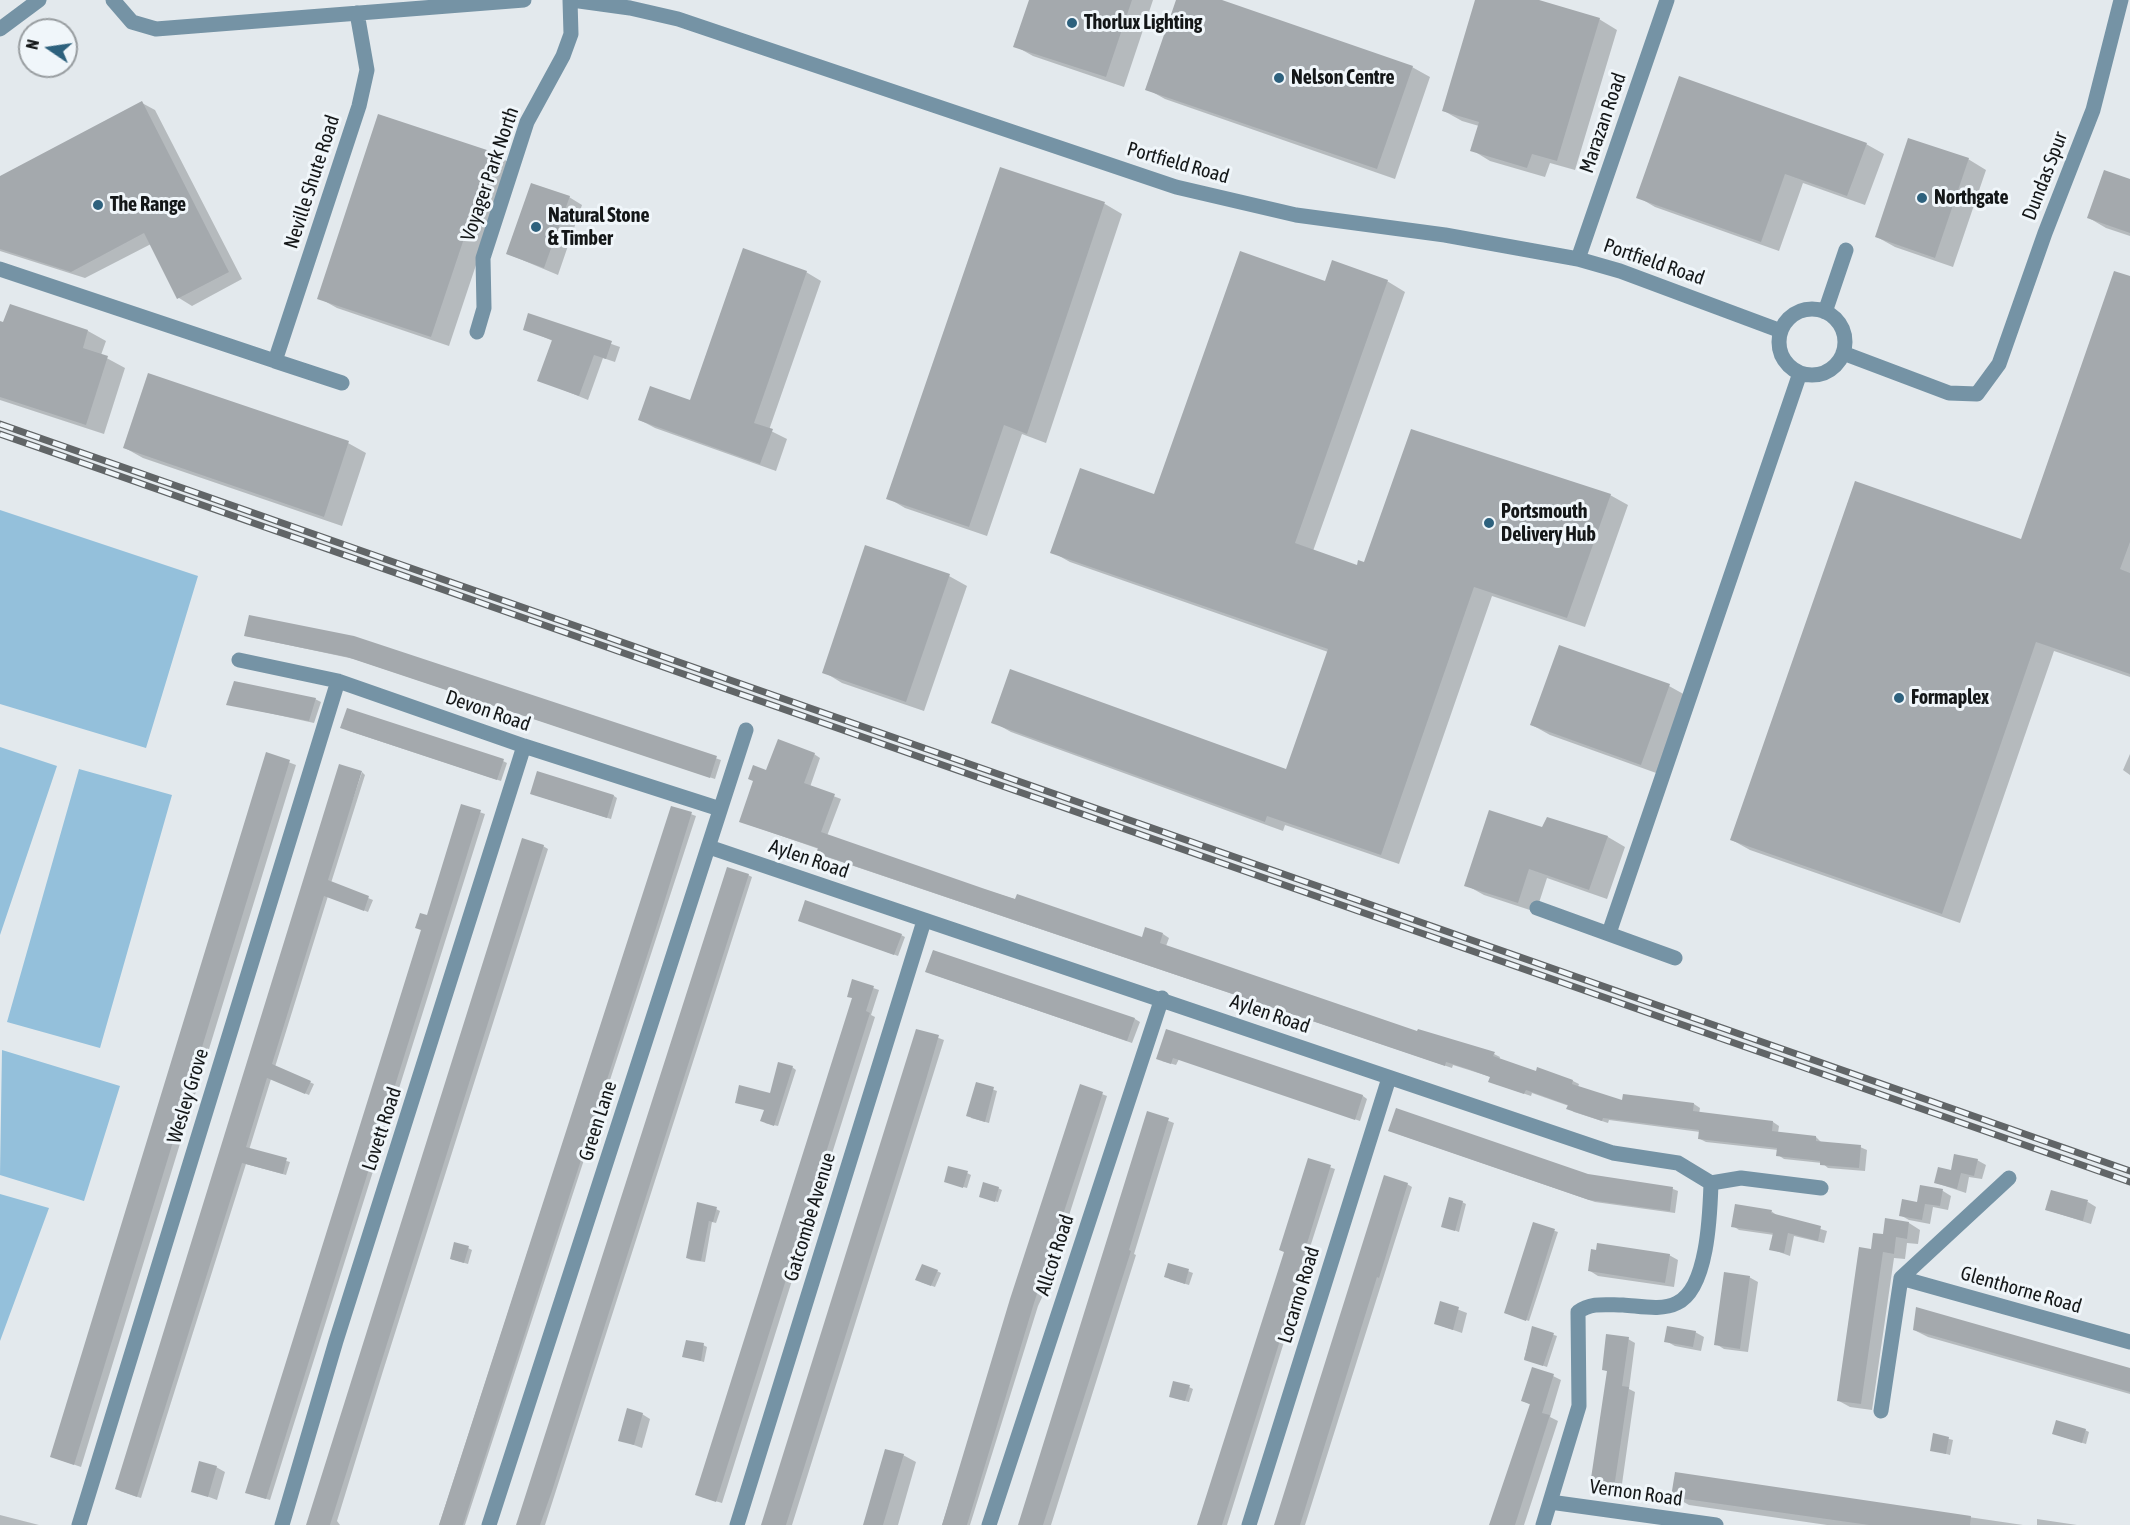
<!DOCTYPE html>
<html>
<head>
<meta charset="utf-8">
<style>
  body { margin:0 }
  #map { position:relative; width:2130px; height:1525px; overflow:hidden; background:#e3e9ed; font-family:"Asap Condensed",sans-serif }
  canvas { display:block }
  .north { position:absolute; left:18px; top:18px; width:60px; height:60px; box-sizing:border-box; background:#f0f6fa; border:2px solid #989da0; border-radius:50%; rotate:283deg; font-size:16px; font-weight:700; line-height:24px; text-align:center; color:#141718 }
  .north::after { content:''; display:block; margin:auto; width:21px; height:27px; background:#2d617d; clip-path:polygon(50% 0,100% 100%,50% 72%,0 100%) }
</style>
</head>
<body>
<div id="map">
<canvas width="2130" height="1525"></canvas>
<div class="north">N</div>
</div>
<script>
const ctx = document.querySelector('canvas').getContext('2d');
ctx.lineJoin = 'round';
function fill(path, color) {
  ctx.fillStyle = color;
  ctx.fill(path, 'evenodd');
}
function stroke(path, color, width, dash) {
  ctx.strokeStyle = color;
  ctx.lineWidth = width;
  ctx.lineCap = dash ? 'butt' : 'round';
  ctx.setLineDash(dash || []);
  ctx.stroke(path);
}
function label(font, color, halo, rows, align = 'center') {
  ctx.font = font + ' "Asap Condensed",sans-serif';
  ctx.lineWidth = 6;
  ctx.setLineDash([]);
  ctx.textBaseline = 'middle';
  ctx.strokeStyle = halo;
  ctx.fillStyle = color;
  for (const [text, x, y, turn = 0] of rows) {
    ctx.save();
    ctx.translate(x, y);
    ctx.rotate((+turn || 0) * Math.PI / 180);
    ctx.textAlign = isNaN(turn) ? turn : align;
    if (halo) ctx.strokeText(text, 0, 0);
    ctx.fillText(text, 0, 0);
    ctx.restore();
  }
}
fill(new Path2D(`
  M0,510l198,66 -52,172 -146,-44z
  M0,747l57,19 -57,169z
  M79,769l93,26 -72,253 -93,-26z
  M2,1050l118,36 -36,115 -84,-26z
  M0,1194l49,14 -49,133z`), '#94c0db');
fill(new Path2D(`
  M1030,0h123l-29,87 -91,-31 -18,-10z
  M1178,0h39l195,67 18,10 -35,102 -230,-80 -18,-10z
  M1477,0h57l65,19 18,11 -42,140 -25,-7 -5,14 -55,-16 -18,-11 7,-24 -17,-5 -18,-10z
  M142,103l13,7 87,169 -50,27 -13,-8 -28,-54 -66,34 -85,-27v-73z
  M379,115l114,38 17,10 -61,183 -112,-38 -18,-10z
  M1866,144l18,10 -19,51 -62,-22 -24,68 -124,-44 -17,-10z
  M1968,159l18,11 -33,97 -58,-20 -18,-10z
  M1001,169l104,35 17,10 -76,229 -24,-9 -35,102 -82,-28 -17,-10z
  M2130,181v55l-24,-8 -17,-10z
  M569,197l13,8 -24,70 -50,-21z
  M806,272l15,9 -52,149 18,9 -11,32 -121,-43 -15,-8 51,-18z
  M2130,278v399l-76,-26 -94,272 -210,-73 -18,-10 290,-299z
  M1387,281l18,11 -92,259 45,16 252,-72 18,10 -43,122 -93,-31 -93,268 -114,-39 -2,6 -272,-99 -18,-10 294,49 41,-119 -258,-90 -18,-10 103,-56 171,-214z
  M11,306l77,25 18,10 -5,14 24,13 -21,66 -104,-34v-78l4,2z
  M529,315l91,32 -5,15 -12,-4 -15,42 -49,-20 14,-39 -28,-12z
  M149,375l199,68 18,10 -24,73 -199,-68 -18,-10z
  M949,576l18,10 -43,125 -82,-28 -18,-11z
  M246,636l107,1 368,123 -6,19 -361,-120z
  M1669,686l18,10 -28,78 -109,-39 -18,-10z
  M315,699l6,3 -7,21 -86,-19z
  M346,730l157,31 4,2 -6,18z
  M267,754l29,11 -215,702 -29,-10z
  M814,754l6,4 -10,29 31,12 -14,37 155,53 161,50 20,-5 6,4 -3,8 252,87 1,-2 75,23 6,3 -1,3 38,13 36,8 6,3 -1,3 46,15 70,2 6,4 -1,6 74,8 6,4 -1,7 38,4 6,6 38,4 7,3 -2,21 -37,-3 -6,-5 -38,-4 -6,-4v-5l-72,-8 -6,-3v-7l-91,-12 -1,3 -34,-11 -6,-4 1,-2 -37,-13 -1,3 -35,-12 -5,-7 -38,-12 -1,3 -628,-212 -6,-4 1,-3 -72,-25 20,-53z
  M2130,754v21l-7,-5z
  M362,772l3,3 -34,108 42,17 -5,12 -40,-16 -53,171 39,17 -5,11 -38,-16 -22,71 41,12 -4,13 -40,-11 -105,334 -21,-7z
  M535,795l79,1 3,2 -6,21z
  M462,806l23,8 -215,686 -20,-6z
  M672,807l24,9 -231,709h-26z
  M1543,829l65,8 17,10 -18,52 -60,-21 -11,34 -52,-17 -18,-10z
  M543,846l5,3 -165,522 -46,150 3,4h-33z
  M748,875l4,2 -207,648h-27z
  M804,922l97,13 4,2 -7,19z
  M934,952l201,67 5,3 -8,21 -200,-69z
  M853,981l26,9 -8,25 4,2 -153,486 -20,-6 152,-498z
  M917,1030l27,10 -152,485h-29z
  M1167,1031l196,65 4,3 -7,22 -181,-62 -3,6 -14,-4z
  M792,1067l4,3 -18,56 -13,-3v-13l6,-15z
  M977,1084l20,7 -8,32 -18,-5z
  M1081,1086l26,10 -62,195 -7,15 -68,219h-28z
  M1148,1113l26,10 -40,131 2,1 -85,270h-32z
  M1395,1133l193,43 85,13 5,2 -3,22 -80,-11z
  M1309,1160l26,9 -30,94 3,2 -81,260h-28l86,-273z
  M1977,1160l9,5 -4,14 -13,-2 -3,16 -30,-10z
  M967,1173l4,2 -4,13 -18,-5z
  M1407,1184l5,3 -107,338h-30z
  M1921,1187l22,4 8,5 -3,14 -15,-3 -3,17 -21,-4 -9,-5 18,-11z
  M998,1188l4,2 -4,12 -14,-4z
  M1462,1202l4,2 -7,28 -17,-6z
  M2088,1202l8,5 -5,17 -44,-14z
  M716,1209l4,2 -4,12 -4,-1 -7,40 -14,-2 -4,-2z
  M1771,1211l7,5 49,15 -3,12 -30,-7 -4,20 -19,-7 3,-14 -35,-5 -6,-4z
  M1909,1223l11,7 -2,14 -11,-1 -2,16 -11,-1 -22,152 -22,-3 -11,-6 33,-150 12,-15z
  M1534,1224l24,8 -29,89 -24,-8z
  M468,1248l4,2 -4,14 -17,-5z
  M1669,1255l9,5 -4,27 -76,-11 -8,-5z
  M1169,1264l24,9 -4,12 -20,-6z
  M937,1271l4,2 -6,14 -14,-5z
  M1749,1277l9,5 -10,70 -24,-3 -8,-5z
  M1441,1303l26,10 -5,20 -26,-9z
  M1533,1328l24,8 -10,31 -23,-8z
  M1914,1330l216,39v25l-202,-57z
  M1695,1332l9,5 -3,14 -26,-5 -9,-5z
  M1628,1339l7,4 -6,46 6,3 -14,99 -22,-3 -7,-4 17,-112 -6,-3z
  M703,1345l4,2 -3,15 -20,-6z
  M1553,1376l8,4 -11,37 8,4 -34,104h-33l40,-120 -8,-4z
  M1189,1387l4,2 -4,13 -15,-4z
  M642,1414l8,5 -8,29 -22,-8z
  M2085,1430l4,2 -3,12 -32,-10z
  M1934,1435l19,5 -3,15 -18,-5z
  M903,1455l13,7 -18,63h-33z
  M216,1467l9,5 -8,28 -24,-9z
  M1676,1474l347,51h-196l-138,-20 -16,-9z
  M0,1515l39,10h-39z
  M2037,1519l40,6h-40z`), '#0003');
fill(new Path2D(`
  M1029,0h103l-26,77 -93,-30z
  M1176,0h46l191,66 -36,103 -232,-79z
  M1475,0h64l61,18 -43,143 -25,-7 -5,14 -57,-17 9,-29 -37,-11z
  M1679,76l188,67 -20,53 -62,-22 -24,68 -125,-44z
  M142,101l87,171 -52,27 -33,-66 -73,39 -71,-23v-73z
  M378,114l115,38 -62,185 -114,-38z
  M1908,138l61,20 -34,100 -60,-21z
  M1000,167l105,35 -78,232 -23,-9 -35,102 -83,-28z
  M2104,170l26,9v54l-43,-15z
  M531,183l39,13 -26,72 -38,-14z
  M743,248l64,23 -53,152 19,6 -13,35 -122,-44 12,-34 40,14z
  M1240,251l85,30 7,-21 56,20 -93,263 62,22 1,-5 6,2 47,-133 200,65 -44,124 -93,-31 -93,268 -114,-39 -2,6 -274,-99 19,-54 276,100 42,-120 -278,-96 30,-85 74,26z
  M2114,271l16,5v266l-10,27 10,4v101l-94,-32 -94,272 -212,-74 125,-359 166,58z
  M10,304l78,26 -5,18 25,8 -22,69 -86,-28v-76l3,1z
  M528,313l84,28 -6,18 -12,-4 -15,41 -42,-15 15,-41 -29,-10z
  M148,373l201,68 -25,76 -201,-69z
  M865,545l85,29 -44,128 -84,-29z
  M249,615l105,21 363,120 -7,22 -363,-121 -103,-21z
  M1559,645l111,39 -29,81 -111,-40z
  M234,681l82,17 -7,23 -83,-16z
  M347,708l157,51 -7,21 -157,-52z
  M778,739l37,14 -11,30 31,11 -14,38 161,56 33,11 2,-5 125,43 3,-10 18,6 -3,10 257,88 1,-2 77,23 -2,4 43,15 1,-4 36,13 -1,4 50,16 1,-6 71,9 -1,8 80,10 -1,10 44,5v5l45,4 -2,23 -39,-3v-4l-44,-5 1,-8 -79,-9 1,-9 -96,-12 -1,3 -36,-12 2,-4 -42,-15 -2,4 -36,-12 2,-5 -22,-8 -22,-7 -1,4 -629,-213 2,-5 -79,-26 14,-41 -5,-2 5,-14 13,5z
  M266,752l24,8 -216,705 -24,-8z
  M339,764l23,7 -34,109 41,16 -5,15 -40,-15 -52,168 39,17 -6,13 -38,-16 -21,69 41,11 -4,16 -41,-11 -105,334 -22,-8z
  M537,771l77,24 -7,23 -77,-24z
  M461,804l20,6 -215,689 -21,-6 176,-563 -6,-2 5,-15 7,2z
  M671,806l21,6 -33,107 -196,606h-24z
  M1489,810l53,17 5,-10 61,19 -19,54 -60,-21 -11,34 -54,-17z
  M522,838l22,7 -214,680h-24z
  M727,867l22,7 -197,617 -12,34h-24z
  M805,900l97,34 -8,21 -96,-34z
  M933,950l202,68 -8,23 -202,-69z
  M852,979l22,7 -8,25 4,2 -154,489 -21,-7 157,-497 -5,-1z
  M916,1029l23,6 -14,48 -139,442h-25z
  M1166,1029l197,66 -8,25 -182,-62 -2,6 -15,-5z
  M778,1062l15,4 -19,60 -14,-5 4,-11 -29,-7 4,-18 31,8z
  M976,1082l18,5 -9,35 -19,-6z
  M1080,1084l23,8 -5,16 -64,195 -67,222h-25l68,-226z
  M1396,1108l192,66 85,13 -3,24 -81,-11 -201,-69z
  M1147,1111l22,7 -40,132 2,1 -88,274h-25z
  M1954,1154l24,5 -4,17 -13,-3 -4,16 -23,-6 4,-16 13,3z
  M1308,1158l23,7 -29,95 3,1 -83,264h-25l87,-273 -5,-2z
  M948,1166l20,5 -5,17 -19,-6z
  M1384,1175l24,8 -24,79 -5,16 -2,-1 -77,248h-26z
  M983,1182l16,5 -4,15 -16,-5z
  M1920,1185l23,4 -3,17 -15,-2 -3,16 -23,-4 3,-17 15,3z
  M2051,1190l37,10 -5,21 -38,-11z
  M1449,1197l14,4 -8,30 -14,-4z
  M697,1202l20,5 -4,15 -4,-1 -8,40 -15,-3z
  M1735,1204l37,6 -1,3 50,13 -3,15 -30,-8 -4,20 -15,-3 4,-17 -42,-6z
  M1885,1218l24,4 -2,17 -11,-2 -2,17 -11,-2 -22,152 -24,-3 22,-154 12,2 2,-16 10,1z
  M1533,1222l22,7 -29,92 -22,-8z
  M454,1242l15,4 -5,17 -14,-4z
  M1597,1243l73,11 -5,29 -77,-12 3,-22 5,1z
  M1168,1263l21,6 -4,15 -21,-7z
  M922,1264l16,6 -7,16 -16,-6z
  M1724,1272l26,4 -10,73 -26,-4z
  M1440,1301l19,6 -6,23 -19,-6z
  M1916,1307l214,61v24l-217,-62z
  M1532,1326l22,7 -11,33 -19,-6z
  M1667,1326l29,5 -3,16 -29,-5z
  M1606,1334l23,3 -7,49 7,1 -15,101 -24,-3 17,-114 -5,-1z
  M686,1340l18,3 -3,18 -19,-4z
  M1532,1367l22,7 -12,39 8,2 -35,110h-26l41,-121 -9,-3z
  M1173,1381l17,4 -5,16 -16,-4z
  M627,1408l16,5 -9,32 -16,-4z
  M2056,1420l30,9 -4,14 -30,-9z
  M1933,1433l16,4 -3,17 -16,-3z
  M885,1449l19,5 -21,71h-20z
  M199,1461l18,5 -9,31 -17,-5z
  M1675,1472l296,44 -1,9h-101l-198,-28z`), '#a4a9ad');
stroke(new Path2D(`
  M113,0l19,22 24,7 368,-29
  M572,0l58,8 48,11 498,168 120,28 149,20 133,24 42,12 161,60
  M0,29l39,-29
  M1578,259l89,-259
  M0,269l275,92 84,-255 8,-36 -10,-57
  M1779 342a33 33 0 1 1 66 0a33 33 0 1 1-66 0Z
  M1825,312l21,-62
  M477,332l7,-24 -1,-50 44,-136 36,-66 8,-22 -1,-34
  M1843,353l106,40 28,1 22,-30 46,-131 48,-123 28,-110
  M275,361l67,22
  M239,660l99,21 186,65 196,63
  M709,847l904,306 65,10 33,20 30,-5 80,10
  M1537,908l138,50
  M1609,933l191,-560
  M1901,1278l229,64
  M1881,1411l20,-133 108,-100
  M1550,1502l166,23
  M79,1525l259,-844
  M282,1525l54,-184 188,-595
  M489,1525l257,-795
  M737,1525l187,-604
  M989,1525l173,-527
  M1249,1525l140,-447
  M1543,1525l36,-119 -1,-94c13,-10 29,-7 45,-7 17,1 39,6 54,-2 31,-14 33,-90 34,-120`), '#7593a5', 15);
const rail = new Path2D(`
  M0,424l2130,747
  M0,434l2130,748`);
stroke(rail, '#616567', 7);
stroke(rail, '#f0f6fa', 4.5, [14]);
for (const [x, y, r, color] of [
  [1072,23,6,"#2d617d"],
  [1279,78,6,"#2d617d"],
  [1922,198,6,"#2d617d"],
  [98,205,6,"#2d617d"],
  [536,227,6,"#2d617d"],
  [1489,523,6,"#2d617d"],
  [1899,698,6,"#2d617d"]
]) {
  const dot = new Path2D();
  dot.arc(x, y, r, 0, 2 * Math.PI);
  ctx.fillStyle = color;
  ctx.fill(dot);
  stroke(dot, '#f0f6fa', 2);
}
label('bold 20px', '#141718', '#f0f6fa', [
  ["Thorlux Lighting",1084,23],
  ["Nelson Centre",1291,78],
  ["Northgate",1934,198],
  ["The Range",110,205],
  ["Natural Stone",548,216],
  ["& Timber",548,239],
  ["Portsmouth",1501,512],
  ["Delivery Hub",1501,535],
  ["Formaplex",1911,698]
], 'left');
label('20px', '#141718', '#f0f6fa', [
  ["Marazan Road",1603,123,-71],
  ["Portfield Road",1178,163,16],
  ["Voyager Park North",490,174,-71],
  ["Dundas Spur",2045,176,-69],
  ["Neville Shute Road",312,182,-72],
  ["Portfield Road",1654,262,19],
  ["Devon Road",488,711,19],
  ["Aylen Road",809,859,19],
  ["Aylen Road",1270,1014,19],
  ["Wesley Grove",188,1096,-73],
  ["Green Lane",598,1121,-72],
  ["Lovett Road",382,1129,-72],
  ["Gatcombe Avenue",810,1217,-73],
  ["Allcot Road",1055,1255,-72],
  ["Glenthorne Road",2021,1290,16],
  ["Locarno Road",1299,1295,-73],
  ["Vernon Road",1636,1493,8]
]);
</script>
</body>
</html>
